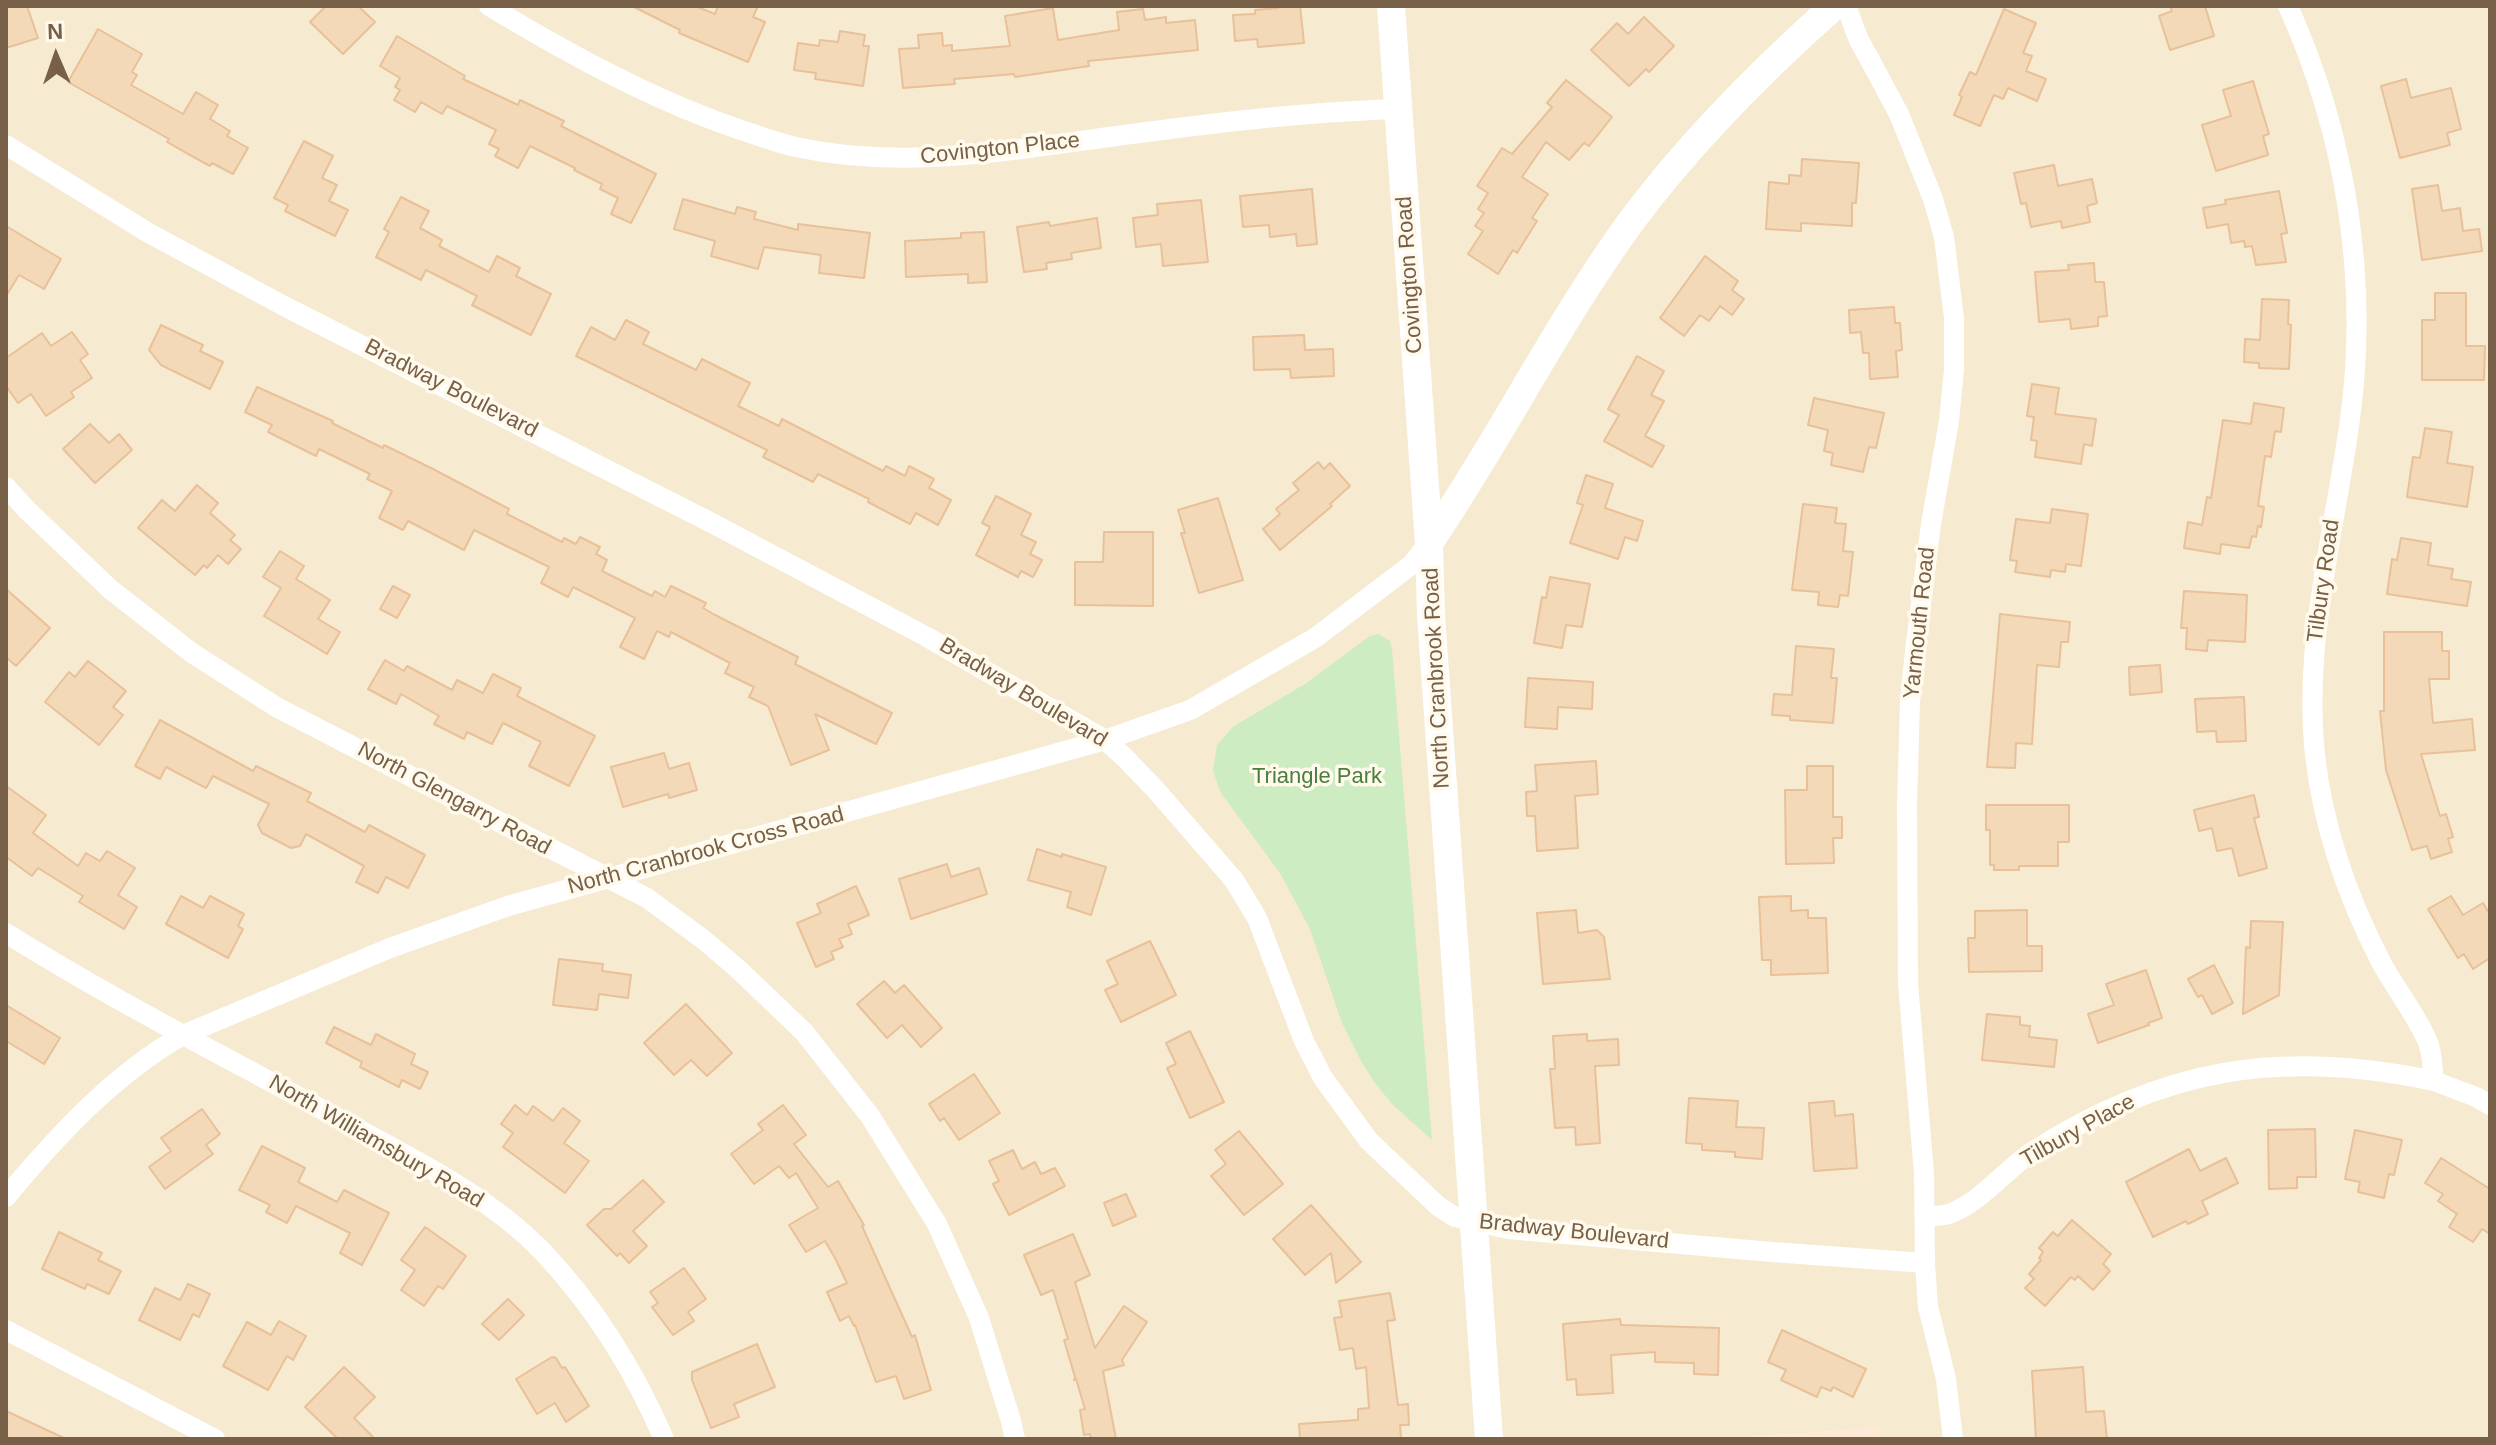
<!DOCTYPE html>
<html>
<head>
<meta charset="utf-8">
<style>
  body { margin:0 }
  #map { position:relative; width:2496px; height:1445px; overflow:hidden; background:#fdf7e3; font-family:Helvetica,sans-serif }
  canvas { display:block }
  .frame { position:absolute; inset:0; border:8px solid #775f48; pointer-events:none }
  .north { position:absolute; left:16px; top:16px; width:80px; height:80px; -webkit-text-stroke:6px #fffaeb; paint-order:stroke; rotate:358deg; font-size:22px; font-weight:700; line-height:32px; text-align:center; color:#775f48 }
  .north::after { content:''; display:block; margin:auto; width:28px; height:36px; background:#775f48; clip-path:polygon(50% 0,100% 100%,50% 72%,0 100%) }
</style>
</head>
<body>
<div id="map">
<canvas width="2496" height="1445"></canvas>
<div class="frame"></div>
<div class="north">N</div>
</div>
<script>
const ctx = document.querySelector('canvas').getContext('2d');
ctx.lineJoin = 'round';
function fill(path, color) {
  ctx.fillStyle = color;
  ctx.fill(path, 'evenodd');
}
function stroke(path, color, width, dash) {
  ctx.strokeStyle = color;
  ctx.lineWidth = width;
  ctx.lineCap = dash ? 'butt' : 'round';
  ctx.setLineDash(dash || []);
  ctx.stroke(path);
}
function label(font, color, halo, rows, align = 'center') {
  ctx.font = font + ' Helvetica,sans-serif';
  ctx.lineWidth = 7;
  ctx.setLineDash([]);
  ctx.textBaseline = 'middle';
  ctx.strokeStyle = halo;
  ctx.fillStyle = color;
  for (const [text, x, y, turn = 0] of rows) {
    ctx.save();
    ctx.translate(x, y);
    ctx.rotate((+turn || 0) * Math.PI / 180);
    ctx.textAlign = isNaN(turn) ? turn : align;
    if (halo) ctx.strokeText(text, 0, 0);
    ctx.fillText(text, 0, 0);
    ctx.restore();
  }
}
fill(new Path2D(`
  M6,6h2484v1433h-611l-1,-11 -158,11h-1714z`), '#f6ead1');
fill(new Path2D(`
  M1879,1428v11h-159z`), '#fee8d6');
fill(new Path2D(`
  M1378,634l12,7 2,8 40,491 -39,-35 -18,-22 -14,-22 -19,-38 -32,-94 -30,-56 -59,-80 -8,-22 4,-26 17,-19 71,-42 65,-48z`), '#cdecc1');
const building = new Path2D(`
  M6,6h21l11,32 -32,10z
  M326,6h32l17,16 -32,32 -33,-32z
  M632,6h63l20,8 3,-8h40l-5,11 12,5 -17,40 -69,-29 1,-3z
  M1277,6h23l4,37 -46,4 -1,-8 -22,2 -2,-26 22,-1v-4l23,-2z
  M2170,6h35l9,30 -44,14 -11,-34 13,-5z
  M1053,8l5,32 61,-10 -2,-18 26,-3 2,11 21,-3v6l29,-3 3,30 -110,11 1,5 -74,11 -1,-3 -60,5 1,5 -52,4 -4,-39 20,-1 -1,-13 24,-2 1,13 9,-1v6l58,-5 -5,-30z
  M2004,9l32,14 -13,30 9,3 -6,15 20,8 -9,22 -29,-13 -5,11 -9,-4 -14,31 -26,-11 8,-18 -3,-2 11,-23 6,3z
  M1644,17l30,29 -25,26 -3,-3 -17,17 -38,-36 26,-27 11,11z
  M98,29l44,25 -10,18 5,3 -6,10 52,29 13,-22 22,13 -8,14 20,12 -3,5 21,12 -15,26 -21,-11 -2,3 -20,-11 -23,-13 2,-3 -101,-57z
  M840,31l25,4 -2,11h6l-6,40 -48,-7 1,-6 -22,-3 4,-27 21,3 1,-6 18,2z
  M397,36l68,40 -2,3 55,26 2,-5 44,21 -3,5 95,48 -25,49 -20,-9 7,-16 -18,-9 2,-5 -28,-14 1,-2 -45,-22 -12,22 -23,-12 4,-7 -10,-5 7,-14 -49,-24 -5,8 -21,-12 -6,10 -21,-12 6,-10 -5,-3 5,-9 -20,-12z
  M2406,79l5,19 40,-10 10,41 -14,4 3,12 -50,13 -19,-72z
  M1566,80l46,37 -23,29 -5,-3 -15,17 -23,-18 -24,35 26,17 -16,24 5,3 -20,32 -4,-3 -15,24 -30,-20 15,-23 -8,-5 9,-13 -6,-4 10,-16 -11,-7 25,-38 10,6 40,-47 -5,-4z
  M2253,81l16,53 -6,2 5,19 -52,16 -14,-46 29,-9 -8,-26z
  M304,141l29,15 -11,22 15,7 -8,16 19,9 -13,26 -50,-25 3,-6 -14,-7z
  M1802,159l57,4 -3,40h-4v23l-51,-3v8l-35,-2 3,-47 20,2v-9l12,1z
  M2054,165l4,21 34,-7 5,24 -10,3 3,16 -28,6 -1,-7 -30,6 -5,-24 -5,1 -7,-31z
  M2438,185l4,26 18,-3 3,23 16,-2 3,22 -60,9 -10,-71z
  M1312,189l5,55 -20,2 -1,-12 -26,3 -1,-12 -26,2 -3,-31z
  M2279,191l8,42 -6,1 5,28 -30,3 -4,-19 -7,1 -1,-6 -13,2 -3,-19 -21,4 -4,-20 23,-4 -1,-4z
  M401,197l28,14 -9,17 22,12 -3,6 50,26 8,-16 23,12 -4,8 35,18 -20,41 -59,-30 5,-9 -51,-26 -5,10 -45,-23 13,-25 -5,-3z
  M683,199l52,15 2,-7 19,5 -2,7 44,11v-6l72,9 -6,45 -45,-5 2,-18 -57,-8 -6,22 -47,-13 4,-15 -41,-12z
  M1201,200l7,62 -45,4 -2,-22 -25,3 -3,-29 25,-3 -1,-11z
  M1097,218l4,30 -30,5 1,6 -26,4 1,6 -23,3 -7,-45 32,-5 1,4z
  M6,226l55,33 -17,30 -25,-14 -13,21z
  M984,232l3,50 -19,1v-9l-62,3 -1,-36 56,-3v-5z
  M1705,256l33,25 -6,9 12,9 -12,16 -12,-9 -11,15 -9,-6 -16,21 -24,-18z
  M2094,263l1,19h9l3,34 -9,1v9l-27,3 -1,-10 -31,3 -4,-50 34,-2 -1,-5z
  M2435,293h31v53h19l-1,34h-62v-60h13z
  M2262,299l27,1 -1,24 3,1 -2,44 -30,-1v-5l-15,-1 1,-23 15,1z
  M1894,307l1,16h5l2,27 -6,1 2,26 -28,2 -1,-26h-6l-2,-21 -11,1 -1,-23z
  M626,320l23,12 -6,12 53,26 6,-11 48,24 -12,23 41,20 3,-7 101,52 3,-5 19,10 4,-10 25,13 -5,9 22,12 -13,25 -22,-12 -6,11 -42,-22 1,-3 -51,-25 -5,8 -50,-25 4,-7 -191,-94 15,-29 24,13z
  M161,325l42,20 -3,6 23,11 -13,27 -49,-24 -12,-15z
  M72,332l16,22 -8,6 12,18 -21,14 3,5 -28,19 -15,-22 -13,9 -12,-17v-28l36,-25 9,13z
  M1304,335l1,15 28,-1 1,27 -43,2 -1,-9 -36,1 -1,-33z
  M1637,356l27,15 -13,24 13,6 -19,35 19,10 -12,21 -48,-26 15,-26 -11,-6z
  M2032,384l27,4 -4,26 41,5 -4,27 -8,-2 -3,20 -46,-7 2,-16 -6,-1 3,-23 -7,-1z
  M257,387l76,34 -1,2 51,25 1,-3 49,24 76,40 -2,5 55,28 2,-4 12,6 4,-7 20,10 -4,7 11,6 -5,11 50,25 3,-5 10,6 6,-11 35,17 -3,5 14,8 81,41 -3,7 97,49 -16,31 -61,-30 14,36 -38,15 -23,-59 -19,-9 5,-10 -29,-14 5,-10 -59,-31 -2,5 -12,-6 -13,28 -24,-12 15,-29 -62,-31 -5,10 -27,-14 8,-16 -75,-37 -10,20 -56,-29 -5,9 -24,-12 13,-27 -25,-12 3,-5 -51,-25 -3,7 -48,-24 4,-7 -27,-13z
  M1814,398l70,15 -8,35 -7,-1 -6,25 -32,-7 2,-12 -9,-2 4,-21 -20,-5z
  M2254,403l30,5 -3,24 -6,-1 -4,26 -6,-1 -7,50 6,1 -3,20 -3,-1 -2,11 -4,-1 -3,12 -28,-4 -1,10 -36,-6 4,-26 14,3 5,-28 4,1 12,-78 28,4z
  M90,424l19,19 10,-9 13,16 -37,33 -32,-34z
  M2425,428l27,4 -5,31 26,4 -6,40 -60,-10 6,-40 7,1z
  M1318,462l6,7 6,-6 20,23 -20,18 2,2 -52,44 -17,-21 17,-15 -4,-5 23,-19 -6,-7z
  M1586,475l27,9 -8,24 38,13 -6,20 -12,-4 -7,22 -48,-16 13,-38 -6,-2z
  M197,485l21,18 -8,10 25,22 -5,5 11,9 -13,15 -10,-9 -11,13 -3,-3 -9,10 -57,-47 24,-28 13,11z
  M996,496l35,18 -10,21 15,7 -6,12 12,6 -9,17 -12,-6 -3,6 -42,-22 14,-28 -8,-4z
  M1218,498l25,82 -44,13 -18,-60h4l-7,-23z
  M1803,504l34,4 -2,15 11,1 -3,27 10,1 -5,44 -8,-1 -2,12 -20,-2 1,-13 -27,-2z
  M2052,509l36,5 -7,52 -15,-2 -1,8 -14,-2 -1,7 -35,-5 2,-11 -7,-1 6,-41 34,4z
  M1104,532h49v74l-78,-1v-43h28z
  M2401,538l30,5 -3,22 25,4 -2,10 20,3 -4,24 -80,-12 5,-35 5,1z
  M280,551l24,15 -8,13 34,21 -12,19 22,13 -13,22 -63,-38 17,-28 -18,-11z
  M1550,577l40,7 -8,43 -16,-2 -4,23 -28,-5 8,-46 4,1z
  M393,586l17,9 -13,23 -17,-9z
  M6,589l44,39 -34,38 -10,-9z
  M2184,591l63,4 -2,47 -37,-2 -1,11 -21,-2 1,-21h-6z
  M2000,614l70,8 -2,20h-7l-2,25 -22,-2 -5,79 -16,-1 -1,25 -28,-1z
  M2384,632h58v19h7v28h-20l4,44 39,-4 3,31 -54,4 19,62 6,-2 7,23 -5,2 4,13 -21,7 -4,-13 -15,4 -26,-80 -6,-59h4z
  M1796,646l38,3 -3,29h6l-4,45 -43,-3v-4l-18,-1 2,-21 18,1z
  M385,660l19,11 3,-5 45,24 5,-10 26,13 10,-19 28,14 -4,8 78,40 -26,50 -40,-20 12,-24 -38,-19 -11,21 -25,-12 -3,7 -30,-15 5,-8 -38,-22 -5,10 -28,-15z
  M88,661l38,30 -13,16 10,8 -24,30 -54,-43 24,-30 6,5z
  M2160,665l2,27 -32,3 -1,-28z
  M1528,678l65,4 -1,27 -34,-2 -1,22 -32,-2z
  M2244,697l2,44 -29,1 -1,-11 -19,1 -2,-33z
  M160,720l93,51 3,-5 55,27 -4,8 58,31 4,-7 56,30 -17,33 -22,-11 -8,16 -22,-11 8,-16 -58,-32 -6,12 -9,2 -29,-15 -4,-8 11,-21 -56,-28 -7,12 -40,-21 -6,12 -25,-13z
  M664,753l5,16 20,-6 8,27 -28,8 -1,-4 -45,13 -12,-40z
  M1596,761l2,33 -23,2 3,52 -41,3 -2,-35h-8l-1,-24 11,-1 -2,-26z
  M1807,766h26v51h9v21h-9l1,25 -48,1 -1,-74h22z
  M6,786l40,29 -13,18 45,33 8,-13 14,8 7,-10 28,17 -17,27 19,12 -13,22 -45,-27 4,-6 -45,-28 -6,8 -26,-19z
  M2254,795l5,22 -5,1 13,50 -28,8 -7,-28 -15,3 -5,-23 -13,3 -5,-21z
  M1986,805h83v37h-11v24h-39v4h-25v-5h-4v-35h-4z
  M1037,849l25,8v-3l44,13 -15,48 -24,-8 4,-15 -43,-12z
  M947,864l4,13 28,-9 8,26 -76,25 -12,-40z
  M856,886l13,29 -21,9 4,10 -13,5 4,8 -12,5 3,7 -18,8 -19,-44 24,-10 -4,-9z
  M181,896l22,12 7,-12 34,18 -6,12 5,3 -15,29 -62,-34z
  M1791,896v15l17,-1v8h18l2,55 -57,2v-15h-9l-3,-63z
  M2451,896l12,19 20,-12 7,12v43l-17,11 -9,-15 -6,4 -30,-49z
  M1576,910l2,23 19,-3 7,7 6,42 -67,5 -6,-71z
  M2027,910v36h15v25l-73,1 -1,-34h7v-27z
  M2251,921l32,1 -4,73 -36,19 3,-67 4,1z
  M1150,941l26,54 -55,27 -16,-32 13,-6 -11,-23z
  M559,959l44,5 -1,7 29,4 -3,23 -29,-4 -2,16 -44,-5z
  M2214,965l19,38 -21,11 -10,-19 -4,2 -10,-18z
  M2146,970l16,48 -14,5 1,2 -51,18 -10,-29 26,-9 -8,-21z
  M884,981l11,12 9,-8 38,43 -21,19 -19,-22 -15,13 -30,-34z
  M686,1004l46,49 -25,23 -16,-16 -17,15 -30,-32z
  M6,1005l54,33 -16,26 -38,-23z
  M1987,1014l33,3v8l10,1 -1,11 28,3 -3,27 -72,-7z
  M334,1027l37,18 5,-11 39,20 -4,10 17,8 -8,17 -18,-9 -3,7 -39,-20 2,-5 -36,-19z
  M1190,1031l34,71 -34,16 -23,-50 9,-4 -10,-21z
  M1587,1034v7l31,-2 1,26 -24,1 5,77 -24,2 -1,-18 -20,1 -5,-59h5l-2,-33z
  M974,1074l26,39 -41,27 -15,-22 -4,3 -11,-17z
  M1689,1098l49,3 -2,26 28,1 -2,31 -27,-2v-5l-33,-2v-6l-16,-1z
  M1834,1101l1,15 18,-2 4,54 -43,3 -5,-68z
  M515,1105l12,10 6,-9 20,15 10,-13 17,13 -16,22 25,18 -24,32 -62,-46 10,-14 -12,-9z
  M783,1105l23,30 -12,9 34,43 10,-6 26,44 -2,1 50,111 3,-2 16,55 -27,9 -8,-23 -20,6 -21,-57 -1,1 -5,-10 -9,5 -13,-29 20,-9 -12,-25 -10,-17 -19,11 -17,-27 29,-17 -22,-35 -7,5 -10,-12 -25,18 -23,-30 32,-24 -5,-6z
  M202,1109l18,25 -14,11 7,9 -48,35 -16,-22 22,-16 -10,-13z
  M2315,1129l1,48h-19v11l-28,1 -1,-59z
  M2355,1130l47,10 -8,35 -5,-1 -5,24 -26,-6 2,-10 -15,-3z
  M1239,1131l44,53 -39,31 -33,-39 15,-12 -11,-14z
  M262,1146l43,22 -7,14 39,20 7,-12 45,23 -27,52 -22,-12 10,-20 -54,-27 -9,17 -21,-11 4,-7 -31,-15z
  M2189,1149l11,22 26,-13 12,25 -36,18 6,13 -20,10 -2,-3 -33,16 -27,-55z
  M1013,1150l9,19 13,-7 6,12 14,-6 10,18 -56,29 -16,-31 6,-3 -10,-20z
  M2441,1158l49,31v45l-8,-5 -9,13 -24,-15 8,-13 -19,-13 5,-7 -18,-11z
  M643,1180l21,22 -31,29 14,15 -18,17 -9,-10 -3,3 -30,-31 17,-16h7z
  M1126,1194l10,22 -23,10 -9,-23z
  M1311,1205l50,57 -25,21 -5,-30 -26,22 -32,-36z
  M2072,1220l39,34 -8,10 7,7 -17,19 -15,-14 -3,4 -4,-3 -26,29 -20,-18 9,-9 -5,-5 12,-14 -2,-2 4,-6 -4,-4 14,-16 5,4z
  M425,1227l41,29 -23,33 -5,-3 -14,20 -23,-16 14,-20 -14,-10z
  M59,1232l43,21 -4,7 23,11 -12,23 -22,-10 -2,5 -43,-20z
  M1073,1234l17,41 -15,7 20,66 29,-42 23,16 -25,38 2,5 -21,6 13,68h-25l-1,-5 -6,1 -4,-25 5,-1 -9,-30 -2,1 1,-3 -11,-37 4,-1 -15,-49 -12,5 -17,-40z
  M684,1268l22,31 -18,13 6,9 -21,14 -21,-28 6,-4 -8,-11z
  M188,1284l22,10 -11,23 -6,-3 -13,26 -41,-20 16,-32 25,12z
  M1390,1293l5,27 -8,1 11,84 10,-1 1,21h-9l1,13 -101,1 -1,-15 59,-4v-11l11,-1 -3,-41 -10,2 -3,-21 -13,2 -6,-32 8,-1 -3,-16z
  M508,1299l16,16 -25,25 -17,-16z
  M1620,1319l1,6 98,3 -1,47 -24,-1v-11l-39,-1v-10l-44,3 2,38 -36,2 -1,-16 -9,1 -4,-56z
  M279,1321l27,15 -13,24 -6,-4 -19,34 -45,-24 24,-44 24,13z
  M1782,1330l84,39 -13,28 -20,-10 -2,4 -10,-4 -4,10 -36,-17 5,-10 -18,-8z
  M757,1344l18,43 -41,17 5,13 -28,11 -19,-48v-8z
  M552,1357l4,1 6,10 3,-1 24,39 -23,16 -11,-19 -18,11 -21,-35z
  M344,1367l31,30 -21,21 21,21h-37l-33,-32z
  M2083,1367l3,45 18,-1 3,28h-71l-4,-68z
  M6,1411l60,28h-60z`);
fill(building, '#f4d9b9');
stroke(building, '#e8c199', 2);
stroke(new Path2D(`
  M489,6c83,50 169,97 261,127 15,5 31,11 46,14 105,23 209,4 313,-10 96,-13 192,-25 289,-28
  M1846,6l12,32 41,76 34,85 11,38 10,81v51l-5,52 -18,103 -16,127 -5,51 -3,101 1,180 16,191 1,89
  M2288,6c58,129 81,273 62,413 -15,112 -47,222 -35,336 8,72 33,143 66,207 14,26 34,51 46,78 6,12 5,29 7,41l42,16 14,8
  M6,145l141,87 135,73 426,216 219,116 178,103 19,17 31,32 79,91 23,38 47,123 19,37 46,63 69,65 17,11 53,12 264,23 153,11 3,44 18,72 7,60
  M6,487l21,23 83,79 82,64 86,55 369,190 57,42 34,29 66,63 66,84 67,108 42,94 32,103 4,18
  M6,933c110,69 226,127 339,189 68,37 144,74 198,130 52,55 91,118 121,187
  M6,1197c50,-60 108,-123 177,-162l207,-87 118,-42 597,-166 85,-30 125,-72 96,-73 18,-22
  M1925,1217c7,-1 16,-1 24,-3 32,-12 55,-43 83,-62 132,-85 250,-103 402,-71
  M6,1330l209,109`), '#fff', 20);
stroke(new Path2D(`
  M1391,6l38,537 2,72 58,824
  M1429,543c71,-104 127,-218 201,-320 59,-80 130,-151 204,-217`), '#fff', 28);
label('22px', '#775f48', '#fffaeb', [
  ["Covington Place",1000,149,-6],
  ["Covington Road",1410,275,-94],
  ["Bradway Boulevard",451,389,27],
  ["Tilbury Road",2324,581,-82],
  ["Yarmouth Road",1920,623,-84],
  ["North Cranbrook Road",1437,678,-93],
  ["Bradway Boulevard",1023,693,31],
  ["North Glengarry Road",454,799,28],
  ["North Cranbrook Cross Road",706,851,-15],
  ["Tilbury Place",2078,1131,-29],
  ["North Williamsbury Road",376,1142,30],
  ["Bradway Boulevard",1574,1232,6]
]);
label('22px', '#4a7e3f', '#fffaeb', [
  ["Triangle Park",1317,777]
]);
</script>
</body>
</html>
